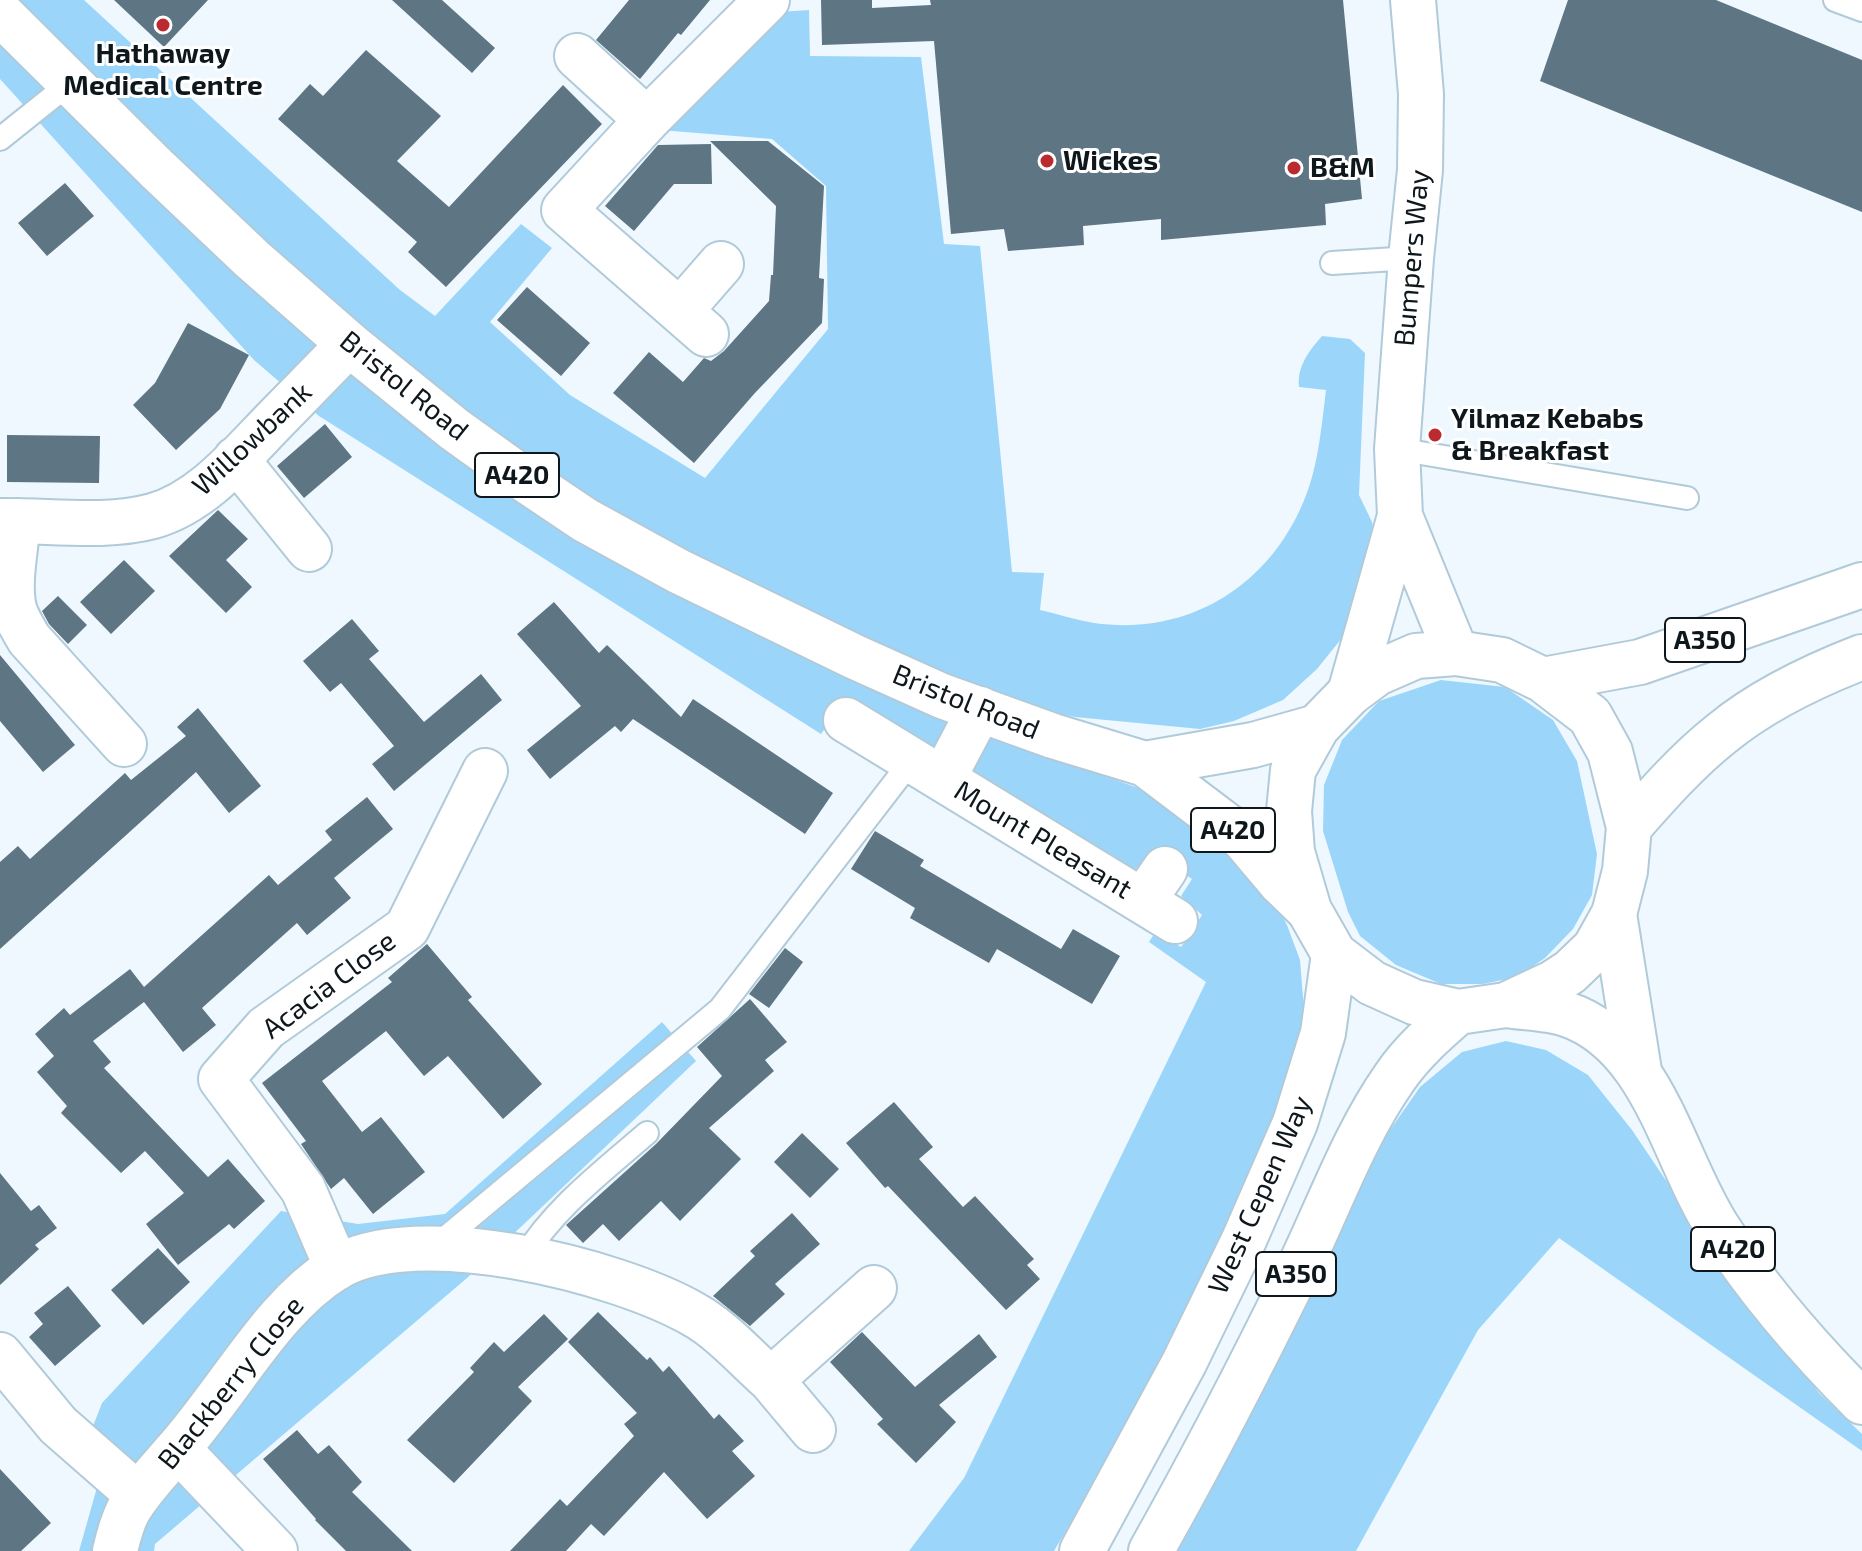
<!DOCTYPE html>
<html>
<head>
<meta charset="utf-8">
<style>
  body { margin:0 }
  canvas { display:block; background:#eef8fe }
</style>
</head>
<body>
<canvas width="1862" height="1551"></canvas>
<script>
const ctx = document.querySelector('canvas').getContext('2d');
ctx.lineJoin = 'round';
function fill(path, color) {
  ctx.fillStyle = color;
  ctx.fill(path, 'evenodd');
}
function stroke(path, color, width, dash) {
  ctx.strokeStyle = color;
  ctx.lineWidth = width;
  ctx.lineCap = dash ? 'butt' : 'round';
  ctx.setLineDash(dash || []);
  ctx.stroke(path);
}
function label(font, color, halo, rows, align = 'center') {
  ctx.font = font + ' "Exo 2",sans-serif';
  ctx.lineWidth = 6;
  ctx.setLineDash([]);
  ctx.textBaseline = 'middle';
  ctx.strokeStyle = halo;
  ctx.fillStyle = color;
  for (const [text, x, y, turn = 0] of rows) {
    ctx.save();
    ctx.translate(x, y);
    ctx.rotate((+turn || 0) * Math.PI / 180);
    ctx.textAlign = isNaN(turn) ? turn : align;
    if (halo) ctx.strokeText(text, 0, 0);
    ctx.fillText(text, 0, 0);
    ctx.restore();
  }
}
fill(new Path2D(`
  M0,0h84l316,290 35,26 86,-92 31,24 -62,74 80,73 135,83 123,-149 -2,-143 -54,-47 -112,-9 119,-118 30,-2 1,46 111,1 23,187 36,2 32,326 32,1 -4,37c18,4 36,10 54,13 99,14 183,-42 215,-136 10,-31 13,-64 17,-97l-27,-3c-2,-21 10,-36 23,-51l28,3 15,14 -6,142 13,27 4,24 -22,77 -37,46 -34,31 -49,21 -34,8 -125,-12 -56,-11 -8,37 161,57 94,84 21,41 13,35 6,74 -39,122 -99,201 -114,194h-145l55,-73 242,-496 -57,-40 7,-11 25,16 21,-32 -21,-19 11,-17 -37,-24 -27,19 -287,-168 -20,28 -502,-318 -65,-56 -254,-281z
  M1441,680l64,7 48,33 24,41 20,93 -5,41 -19,34 -28,29 -28,19 -34,7h-42l-45,-19 -36,-29 -12,-24 -25,-81 1,-46 18,-45 37,-39z
  M662,1022l34,39 -229,217 -312,266 -1,7h-75l17,-60 -3,-65 9,-23 179,-192 77,13 87,-10z
  M1506,1041l40,9 42,25 44,55 68,101 119,162 43,41v17l-303,-213 -81,92 -122,221h-179l118,-225 67,-156 58,-83 42,-35z`), '#9bd6fa');
fill(new Path2D(`
  M114,0h94l-44,47z
  M392,0h50l53,48 -23,25z
  M629,0h81l-29,35 -3,-2 -38,46 -44,-39z
  M821,0h51v8l59,-3 -1,-5h413l19,199 -37,5 1,21 -165,15v-21l-78,7 1,19 -76,6 -4,-22 -53,5 -17,-193 -112,4z
  M1568,0h148l146,60v152l-322,-131z
  M366,50l75,66 -44,45 52,46 114,-122 39,39 -156,163 -38,-35 9,-10 -139,-123 32,-35 13,12z
  M710,141h58l56,45 -5,92 5,1 -2,44 -68,71 -60,69 -81,-70 36,-41 34,30 21,-24 7,3 13,-10 45,-50 2,-26h2l3,-69z
  M711,144l1,40h-38l-40,47 -29,-25 53,-61z
  M65,183l29,33 -47,40 -29,-33z
  M527,287l63,56 -29,33 -64,-56z
  M188,323l61,32 -29,54 -44,41 -43,-45 22,-22z
  M325,424l27,33 -48,41 -27,-32z
  M7,435l93,1 -1,47 -92,-1z
  M218,510l30,29 -22,21 26,27 -26,26 -57,-57z
  M124,560l31,31 -44,43 -31,-32z
  M58,596l29,29 -19,19 -19,-20 -7,-13z
  M554,602l45,51 8,-8 74,72 12,-18 140,94 -28,41 -172,-115 -12,13 -6,-6 -65,53 -23,-29 54,-44 -64,-72z
  M352,619l27,32 -10,8 55,63 57,-48 21,26 -108,91 -22,-27 22,-18 -53,-63 -11,9 -27,-31z
  M0,655l75,90 -32,27 -43,-51z
  M198,708l63,78 -32,27 -33,-41 -196,177v-87l18,-16 12,13 95,-86 6,7 55,-44 -9,-9z
  M367,797l26,32 -59,49 17,20 -44,37 -10,-12 -95,85 14,17 -33,27 -39,-50 -51,39 18,21 -7,6 104,109 20,-18 37,42 -31,28 -5,-5 -51,41 -32,-41 38,-31 -39,-42 -24,22 -60,-60 6,-7 -30,-34 17,-16 -19,-22 29,-26 6,7 60,-46 14,18 125,-112 9,10 54,-45 -7,-9z
  M875,831l49,29 -4,6 141,83 12,-20 47,27 -28,48 -95,-55 -8,14 -79,-45 5,-10 -64,-39z
  M427,944l45,53 -4,3 74,84 -39,35 -55,-63 -24,20 -38,-45 -64,50 40,51 19,-15 44,55 -52,42 -29,-36 -13,11 -30,-45 5,-3 -44,-58 130,-101 -4,-4z
  M785,948l18,14 -34,46 -20,-14z
  M750,999l37,43 -22,18 9,11 -65,57 32,31 -61,62 -19,-20 -42,40 -16,-17 -20,19 -17,-18 90,-81 66,-68 -25,-29z
  M894,1102l39,45 -14,12 44,48 12,-11 59,63 -7,6 13,14 -34,31 -118,-124 -3,2 -39,-45z
  M802,1133l37,36 -29,29 -36,-36z
  M0,1173l31,38 8,-6 18,23 -22,17 4,4 -39,36z
  M792,1213l28,31 -45,40 10,10 -35,32 -37,-30 42,-40 -5,-5z
  M158,1248l32,34 -47,43 -32,-35z
  M68,1286l33,40 -46,40 -26,-29 14,-13 -9,-11z
  M598,1312l49,48 3,-3 13,15 6,-6 45,53 5,-5 25,27 -12,10 23,25 -48,43 -43,-47 -60,64 -13,-12 -25,27h-56l50,-52 7,7 67,-70 -10,-12 13,-11 -69,-71z
  M544,1314l24,25 -50,48 14,14 -78,82 -47,-43 67,-68 -4,-4 24,-26 10,10z
  M862,1332l53,55 64,-53 18,23 -58,48 17,17 -40,41 -39,-39 6,-5 -53,-57z
  M297,1430l21,24 11,-9 33,37 -10,10 60,59h-66l-31,-31 1,-1 -53,-60z
  M0,1469l51,54 -30,28h-21z`), '#5e7583');
const service = new Path2D(`
  M1835,0l27,10
  M0,139l70,-56
  M1332,263l79,-5
  M1397,449l290,49
  M438,1244l282,-235 192,-249
  M523,1259c30,-50 80,-88 124,-126`);
const minor = new Path2D(`
  M577,56l70,64 120,-120
  M647,120l-83,90 142,124
  M680,311l41,-47
  M236,459l73,90
  M1400,516l56,137
  M0,521c49,-1 105,8 153,-5 49,-14 85,-58 119,-93 26,-27 52,-53 77,-79
  M18,521c-2,26 -9,57 -5,83 2,13 10,24 16,35l95,105
  M1350,693l50,-177 -3,-67 14,-191 9,-88 1,-76 -8,-94
  M846,720l329,201
  M943,779l37,-70
  M1143,901l22,-32
  M337,1268l-34,-79 -82,-110 45,-51 141,-100 78,-157
  M0,1355l58,70 80,70
  M771,1380l42,50
  M178,1449l97,102
  M115,1551c3,-13 7,-28 13,-40 12,-21 30,-39 45,-57 14,-15 26,-31 38,-47 37,-48 73,-107 125,-139 80,-48 280,2 357,46 29,16 53,44 78,66l103,-92`);
const primary = new Path2D(`
  M0,13l157,156 95,90 97,85 105,85 64,46 67,45 93,51 177,86 87,39 111,40 92,28 99,75 37,44 28,27
  M1145,764l108,-19 64,-18
  M1614,914l25,157
  M1506,1005c19,3 42,3 60,9 88,29 107,145 152,214 41,64 91,121 144,174`);
const trunk = new Path2D(`
  M1456,653l46,7 41,20 47,36 20,36 19,75 -4,44 -11,43 -19,34 -25,24 -17,11 -47,22 -48,7 -44,-10 -42,-19 -38,-29 -25,-44 -17,-58 -3,-41 4,-41 24,-43 33,-34 27,-20 39,-17z
  M1543,680l97,-18 222,-77
  M1629,827c29,-33 58,-66 92,-93 41,-34 92,-58 141,-77
  M1082,1551l102,-188 59,-121 52,-119 28,-90 11,-79
  M1151,1551c52,-92 100,-185 146,-279 32,-65 56,-135 98,-195 17,-25 40,-45 63,-65`);
stroke(service, '#b1cad9', 26);
stroke(minor, '#b1cad9', 48);
stroke(primary, '#b1cad9', 48);
stroke(trunk, '#b1cad9', 48);
stroke(service, '#fff', 22);
stroke(minor, '#fff', 44);
stroke(primary, '#fff', 44);
stroke(trunk, '#fff', 44);
for (const [x, y, r, color] of [
  [163,25,8,"#ba2a2e"],
  [1047,161,8,"#ba2a2e"],
  [1294,168,8,"#ba2a2e"],
  [1435,435,8,"#ba2a2e"]
]) {
  const dot = new Path2D();
  dot.arc(x, y, r, 0, 2 * Math.PI);
  ctx.fillStyle = color;
  ctx.fill(dot);
  stroke(dot, '#fff', 3);
}
for (const [x, y, w] of [
  [517,475,84],
  [1705,640,80],
  [1233,830,84],
  [1733,1249,84],
  [1296,1274,80]
]) {
  const box = new Path2D();
  box.roundRect(x - w / 2, y - 22, w, 44, 6);
  ctx.fillStyle = '#fff';
  ctx.fill(box);
  stroke(box, '#0e171c', 2);
}
label('bold 26px', '#0e171c', null, [
  ["A420",517,475],
  ["A350",1705,640],
  ["A420",1233,830],
  ["A420",1733,1249],
  ["A350",1296,1274]
]);
label('bold 28px', '#0e171c', '#fff', [
  ["Hathaway",163,54,"center"],
  ["Medical Centre",163,86,"center"],
  ["Wickes",1063,161],
  ["B&M",1310,168],
  ["Yilmaz Kebabs",1451,419],
  ["& Breakfast",1451,451]
], 'left');
label('28px', '#0e171c', '#fff', [
  ["Bumpers Way",1412,258,-85],
  ["Bristol Road",404,386,39],
  ["Willowbank",252,439,-43],
  ["Bristol Road",966,702,22],
  ["Mount Pleasant",1043,840,31],
  ["Acacia Close",329,985,-37],
  ["West Cepen Way",1260,1195,-66],
  ["Blackberry Close",231,1383,-51]
]);
</script>
</body>
</html>
